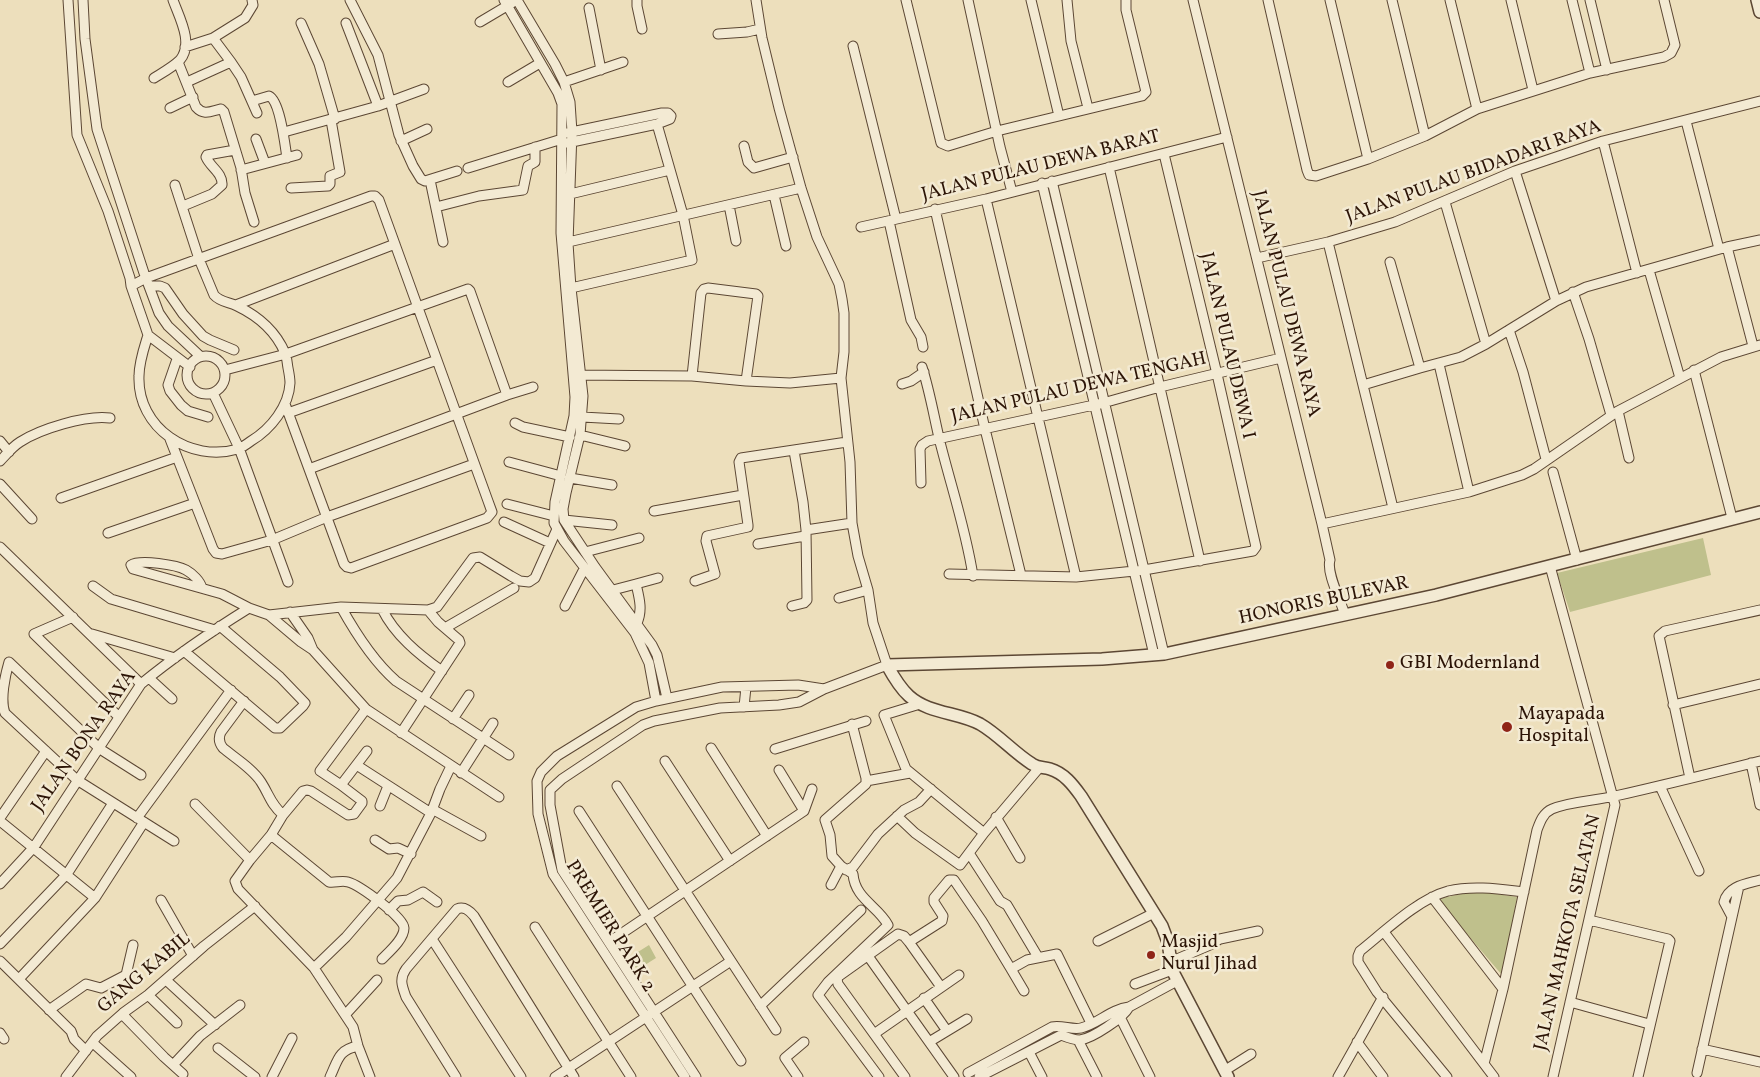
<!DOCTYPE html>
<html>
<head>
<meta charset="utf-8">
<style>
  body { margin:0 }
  canvas { display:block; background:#eddfbc }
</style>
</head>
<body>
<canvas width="1760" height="1077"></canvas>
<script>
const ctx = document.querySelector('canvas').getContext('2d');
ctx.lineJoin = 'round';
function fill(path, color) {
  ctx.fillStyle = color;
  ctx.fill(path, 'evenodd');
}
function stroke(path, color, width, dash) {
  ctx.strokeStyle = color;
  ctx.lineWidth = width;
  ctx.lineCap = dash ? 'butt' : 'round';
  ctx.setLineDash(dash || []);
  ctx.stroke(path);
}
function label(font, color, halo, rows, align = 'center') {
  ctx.font = font + ' Vollkorn,serif';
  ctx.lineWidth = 5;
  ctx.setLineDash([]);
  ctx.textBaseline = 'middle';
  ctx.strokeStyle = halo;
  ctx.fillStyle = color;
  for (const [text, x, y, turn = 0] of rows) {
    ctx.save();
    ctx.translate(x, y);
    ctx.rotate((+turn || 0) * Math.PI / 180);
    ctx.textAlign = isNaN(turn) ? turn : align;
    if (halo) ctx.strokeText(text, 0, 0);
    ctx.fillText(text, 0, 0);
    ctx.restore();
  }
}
fill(new Path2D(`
  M1703,538l8,37 -141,37 -13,-39z
  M1476,891l41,6 -15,78 -65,-76z
  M649,945l7,13 -19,12 -7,-13z`), '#bfc08c');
const minor = new Path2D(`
  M68,0l9,135 31,76 22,67 1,8 17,49 42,32
  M83,0l2,39 12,90 47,144 15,40 9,13 32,30
  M350,0l28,55 21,80 14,31 8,13 4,2 32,-10
  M504,0l54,93 4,11 -1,129 14,164 -1,19 -19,86 -1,21 10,18 71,92 14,30 7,38
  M517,0l38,64 9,18 6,20 2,30 -4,111 3,45 12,108 -3,39 -14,58 -3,16 1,11 31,47 57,78 5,10 10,43
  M637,0v6l5,23
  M756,0l6,38 17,70 22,80 16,49 22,47 3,15 2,14v39l-3,26 9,84 2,61 6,33 10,34 5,33 14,42 -63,24
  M906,0l35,143 7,3 49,-15 145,-35 4,-4 -20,-82v-10
  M968,0l32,147 12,45
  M1031,0l28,116
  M1067,0l4,41 17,67
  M1193,0l129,524 8,36c-4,13 11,41 15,55
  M1268,0l39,170 2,5 7,1 52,-17 57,-23 52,-27 113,-36 74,-16 7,-4 4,-8 -11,-45
  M1330,0l38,159
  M1392,0l33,136
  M1450,0l27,109
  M1511,0l22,90
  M1572,0l18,73
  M1590,0l17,70
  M589,8l12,62
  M480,22l32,-19
  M301,23l18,41 16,55
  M346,23l32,83
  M718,34l29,-2 13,-3
  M213,38l18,24
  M853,46l43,173
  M185,47l28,-9 32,-20 8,-13 -1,-5
  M178,62l18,45c8,9 15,4 25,2l3,3 17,56 4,25 9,29
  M154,78c8,-5 19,-11 26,-18 14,-17 -1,-43 -7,-60
  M187,82l44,-20 10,15 16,36
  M508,82l32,-19
  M564,82l59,-20
  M252,101l17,-5c11,5 16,49 18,62
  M170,108l23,-11
  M1686,121l33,128
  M284,132l94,-26 46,-17
  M567,133l95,-20h6l3,3 -1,3 -13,5 -90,19
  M256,139l9,24
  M401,141l26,-12
  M1603,141l34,132
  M744,146l4,16 6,6 39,-11
  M1109,167l91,394
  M468,168l94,-29
  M241,170l56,-15
  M1515,171l41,130
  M430,180l13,62
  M1052,181l112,473
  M1042,183l112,472
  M291,188l37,-2 2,-2v-8l10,-4 -9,-52
  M570,194l100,-24
  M774,195l12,51
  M986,199l90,378
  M1445,202l41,142
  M729,205l7,36
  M183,206l29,-12 10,-9c1,-12 -12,-18 -16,-28l1,-2 28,-5
  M436,207l43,-11 44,-6 5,-24 7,-4v-15
  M935,209l50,220 36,146
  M889,221l22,99 10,17 2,10
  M861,227l125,-28 241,-62
  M1328,242l65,266
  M564,243l237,-55
  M1727,247l26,99
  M1257,258l71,-16 67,-20 120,-51 88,-30 157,-40
  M1649,270l31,108
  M131,286l15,-8 225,-82h4l4,4 109,301 4,11 -5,6 -136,50 -4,-1 -3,-3 -59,-160
  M149,286h11l5,2 18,26 20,22 7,4 24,10
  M571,288l121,-28 -9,-45 -26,-91
  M1573,292l16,47 22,76
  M236,305l159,-61
  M1509,330l14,42 23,87
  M148,335c-4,13 -9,27 -9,41 -2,52 51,87 99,73 5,-2 9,-5 13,-8 20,-12 38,-35 39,-58 0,-5 -1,-10 -2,-15 -1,-5 -1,-11 -3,-15 -9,-21 -27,-37 -48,-47 -8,-4 -17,-4 -23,-11l-15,-36 -24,-74
  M187 375a19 19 0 1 1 38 0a19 19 0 1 1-38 0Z
  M177,359l-9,26 2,6 11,14 7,6 20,6
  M1439,364l30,128
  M922,367c8,25 12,50 18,75 11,44 26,88 33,134
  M1420,368l41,-11 25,-13 70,-43 30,-14 141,-40 33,-7
  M225,370l61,-16 182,-65 2,2 37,104
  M1694,370l38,148
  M575,375l117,1 54,5 44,2 51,-5
  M692,376l9,-83 3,-4 4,-1 48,6 2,2 -12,85
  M902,384l9,-3 13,-9
  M1363,385l57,-17 -30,-106
  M213,393l26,55 49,134
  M1618,411l11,47
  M288,413l149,-53
  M582,417l37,2
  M515,423l8,4 47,10
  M580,435l45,11
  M170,439l43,110 3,4 6,1 50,-14 55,-23 147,-53
  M0,441l9,11
  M0,461c6,-6 12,-14 20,-19 20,-13 65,-27 90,-24
  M509,462l52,14
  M309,469l198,-74 26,-8
  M1553,472l24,88
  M570,478l42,7
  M921,483l-1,-34 2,-4 6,-4 175,-38 57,-16 121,-29
  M0,484l32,35
  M61,498l116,-41
  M507,504l47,12
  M654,511l89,-16
  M564,520l48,5
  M504,522l46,21
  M1322,524l147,-32 53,-17 12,-6 84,-58 103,-54 39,-12
  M806,530l46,-7
  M108,533l87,-30
  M758,544l47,-8
  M0,547l141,137
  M585,552l54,-14
  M1550,566l65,239 -62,272
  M949,574l127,3 68,-7 109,-19 3,-4 -39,-173 -53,-220
  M695,581l20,-7 -9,-33 1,-5 41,-9v-2l-9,-63 2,-4 106,-16
  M93,586l18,13 104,31
  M202,588c-2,-7 -9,-14 -16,-18 -9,-5 -46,-11 -55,-5l2,4 89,25 27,14
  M613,590l23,-6
  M839,598l29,-8
  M565,606l19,-37
  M792,606l12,-3 3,-3 -1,-70 -3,-28 -9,-51
  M341,607c15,27 32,54 55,74l113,74
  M382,609c13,26 36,45 60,62
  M290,612l18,26 5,12 53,59 133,88
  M269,615l32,27 12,8
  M73,617l-39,17 85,83
  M637,623c6,-13 2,-26 -1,-39l22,-6
  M445,628l69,-40
  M92,634l83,24
  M184,651l91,77h5l23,-22 2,-3 -25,-26 -60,-51
  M149,678l23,21
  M244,701l-23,31c-3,6 -2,11 2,16 12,10 30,21 38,34 9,14 9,21 22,33
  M920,704l-36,11 22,54 78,64
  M1673,705l87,-21
  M744,707l2,-20
  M453,719l16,-24
  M852,724l14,54v6l-41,36 5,15 2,21 9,10 12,8c2,25 25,32 35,51l-60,57 -10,13 61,82
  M401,733l59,-90 -1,-3 -21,-18 -10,-12
  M711,748l56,88
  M775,749l91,-28
  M367,751l-26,34 21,16v2l-8,11 -6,1 -37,-24 -4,-1 -4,1 -20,24 -12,20 -21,25 -15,21 3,8 76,79 39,59 5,19 12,31
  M665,761l65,100
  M1751,763l9,42
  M358,766l73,47
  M779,770l25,41
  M461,773l32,-50
  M141,775l-41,-26 -91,-87c-4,14 -9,38 -4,51l72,67 97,61
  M1690,778l-31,-142 6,-5 95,-21
  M866,781l44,-8
  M341,785l-21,-14 46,-62
  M617,786l159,244
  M1660,786l39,85
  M195,804l55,56
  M380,806l8,-20
  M432,809l49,27
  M579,811l162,250
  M897,816l18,17 45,32 24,-32 55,-65
  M996,817l24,41
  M0,818l46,-67
  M137,818l94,-128
  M0,821l95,77
  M271,835l58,47c6,1 13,-2 19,0 11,3 56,35 56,46 0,11 -14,23 -22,31
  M375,840l14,9 9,-1 13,6
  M969,853l31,48 7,4 31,52
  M846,870l7,-3 25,-33 26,-24 15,-8 12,-13
  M0,884l34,-37 107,-163c34,-28 71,-53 108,-76l20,7 72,-8 87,3 9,-3 36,-49 7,-1 31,19 9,5 9,1 6,-4 22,-49
  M831,885l10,-19
  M1432,897l71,92
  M161,900l32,56
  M389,910l9,-9 10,-1 15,-8 14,10
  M1732,917l-8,-15c4,-16 22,-18 36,-22
  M1589,920l79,19 2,2 -32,136
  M535,927l96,150
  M1384,932l110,145
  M432,939l89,138
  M1098,941l56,-28
  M609,942l195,-131 8,-22
  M909,942l33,-21 1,-5 -9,-14v-4l15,-18h5l28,41 29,48
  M0,944l67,-70 46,-71
  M868,956l86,121
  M0,961l71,70 3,8 12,12
  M1170,962l40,-17 10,-6 38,-8
  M314,968l32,-31 51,-59 34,-65 9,-24 11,-23
  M19,979l76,-81 49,-76
  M166,980l49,45
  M1135,984l37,-14
  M1024,991l-13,-22 16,-9 30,-6 34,69
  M148,995l29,28
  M924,998l23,33
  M1570,1002l79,22
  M760,1006l101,-96
  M1129,1007l48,-26
  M49,1010l37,-26 15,4 25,-13 7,-30
  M1118,1013l32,64
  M122,1014l42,43 19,17
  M345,1015l32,-35
  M0,1033l4,6
  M874,1034l85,-59
  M1078,1040l19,37
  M929,1042l38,-23
  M1357,1042l26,35
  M93,1043l38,34
  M218,1048l37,29
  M1702,1049l58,13
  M1029,1052l13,25
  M1484,1064l19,-75 34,-159c3,-8 6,-17 15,-21 19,-8 43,-8 63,-13 49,-11 97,-23 145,-35
  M173,1065l27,-29 40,-31
  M1224,1071l27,-17
  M968,1073l84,-46c10,-2 20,3 29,1 17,-4 30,-19 48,-21 -6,11 -36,31 -49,33 -6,0 -14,-3 -19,-5l-82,42
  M1697,1073l42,-187
  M66,1077l31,-41 26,-23 25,-18 56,-49 51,-40
  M272,1077l20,-39
  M330,1077c8,-17 8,-27 28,-31
  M456,1077l-50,-80c-4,-11 -7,-18 0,-28l51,-60c7,-3 12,1 17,7l100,161
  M555,1077l176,-116
  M685,1077l-132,-203 -15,-60 -1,-33 4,-9 16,-16 79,-49 20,-6 66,-14 76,-2 26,4 -25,13 -20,3 -59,3 -66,13 -11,4 -81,54 -12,11v15l12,65 134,207
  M798,1077l-13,-19 19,-16
  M905,1077l-67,-93 -1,-5 2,-3 59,-42 6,2 5,6 32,45
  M1338,1077l45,-80
  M1447,1077l-70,-85 -19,-30v-6l2,-5c24,-19 58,-52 88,-60 25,-6 51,-2 76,1`);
const tertiary = new Path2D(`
  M1757,0l3,12
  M1228,1077l-56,-107 -4,-28 -6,-16 -81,-130c-8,-11 -17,-23 -31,-27 -7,-2 -12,-1 -18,-5 -19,-12 -33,-29 -52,-40 -22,-12 -51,-10 -71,-28 -9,-8 -16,-20 -22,-31l215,-6 62,-5 272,-59 324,-83`);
stroke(minor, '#5c4734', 11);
stroke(tertiary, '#5c4734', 14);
stroke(minor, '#f3ead3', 9);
stroke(tertiary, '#f3ead3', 11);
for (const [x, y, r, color] of [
  [1390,665,5,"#8f2418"],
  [1507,727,6,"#8f2418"],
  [1151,955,5,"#8f2418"]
]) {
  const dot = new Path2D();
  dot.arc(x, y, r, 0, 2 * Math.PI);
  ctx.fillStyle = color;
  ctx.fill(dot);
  stroke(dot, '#f3ead3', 2);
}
label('19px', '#2c1406', '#f3ead3', [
  ["JALAN PULAU DEWA BARAT",1041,167,-14],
  ["JALAN PULAU BIDADARI RAYA",1474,173,-20],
  ["JALAN PULAU DEWA RAYA",1285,304,76],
  ["JALAN PULAU DEWA I",1226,346,77],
  ["JALAN PULAU DEWA TENGAH",1079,389,-13],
  ["HONORIS BULEVAR",1324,602,-12],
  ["JALAN BONA RAYA",85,742,-55],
  ["PREMIER PARK 2",609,927,58],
  ["JALAN MAHKOTA SELATAN",1569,933,-77],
  ["GANG KABIL",145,974,-40]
]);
label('19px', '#2c1406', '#f3ead3', [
  ["GBI Modernland",1400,665],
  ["Mayapada",1518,716],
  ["Hospital",1518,738],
  ["Masjid",1161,944],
  ["Nurul Jihad",1161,966]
], 'left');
</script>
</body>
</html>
